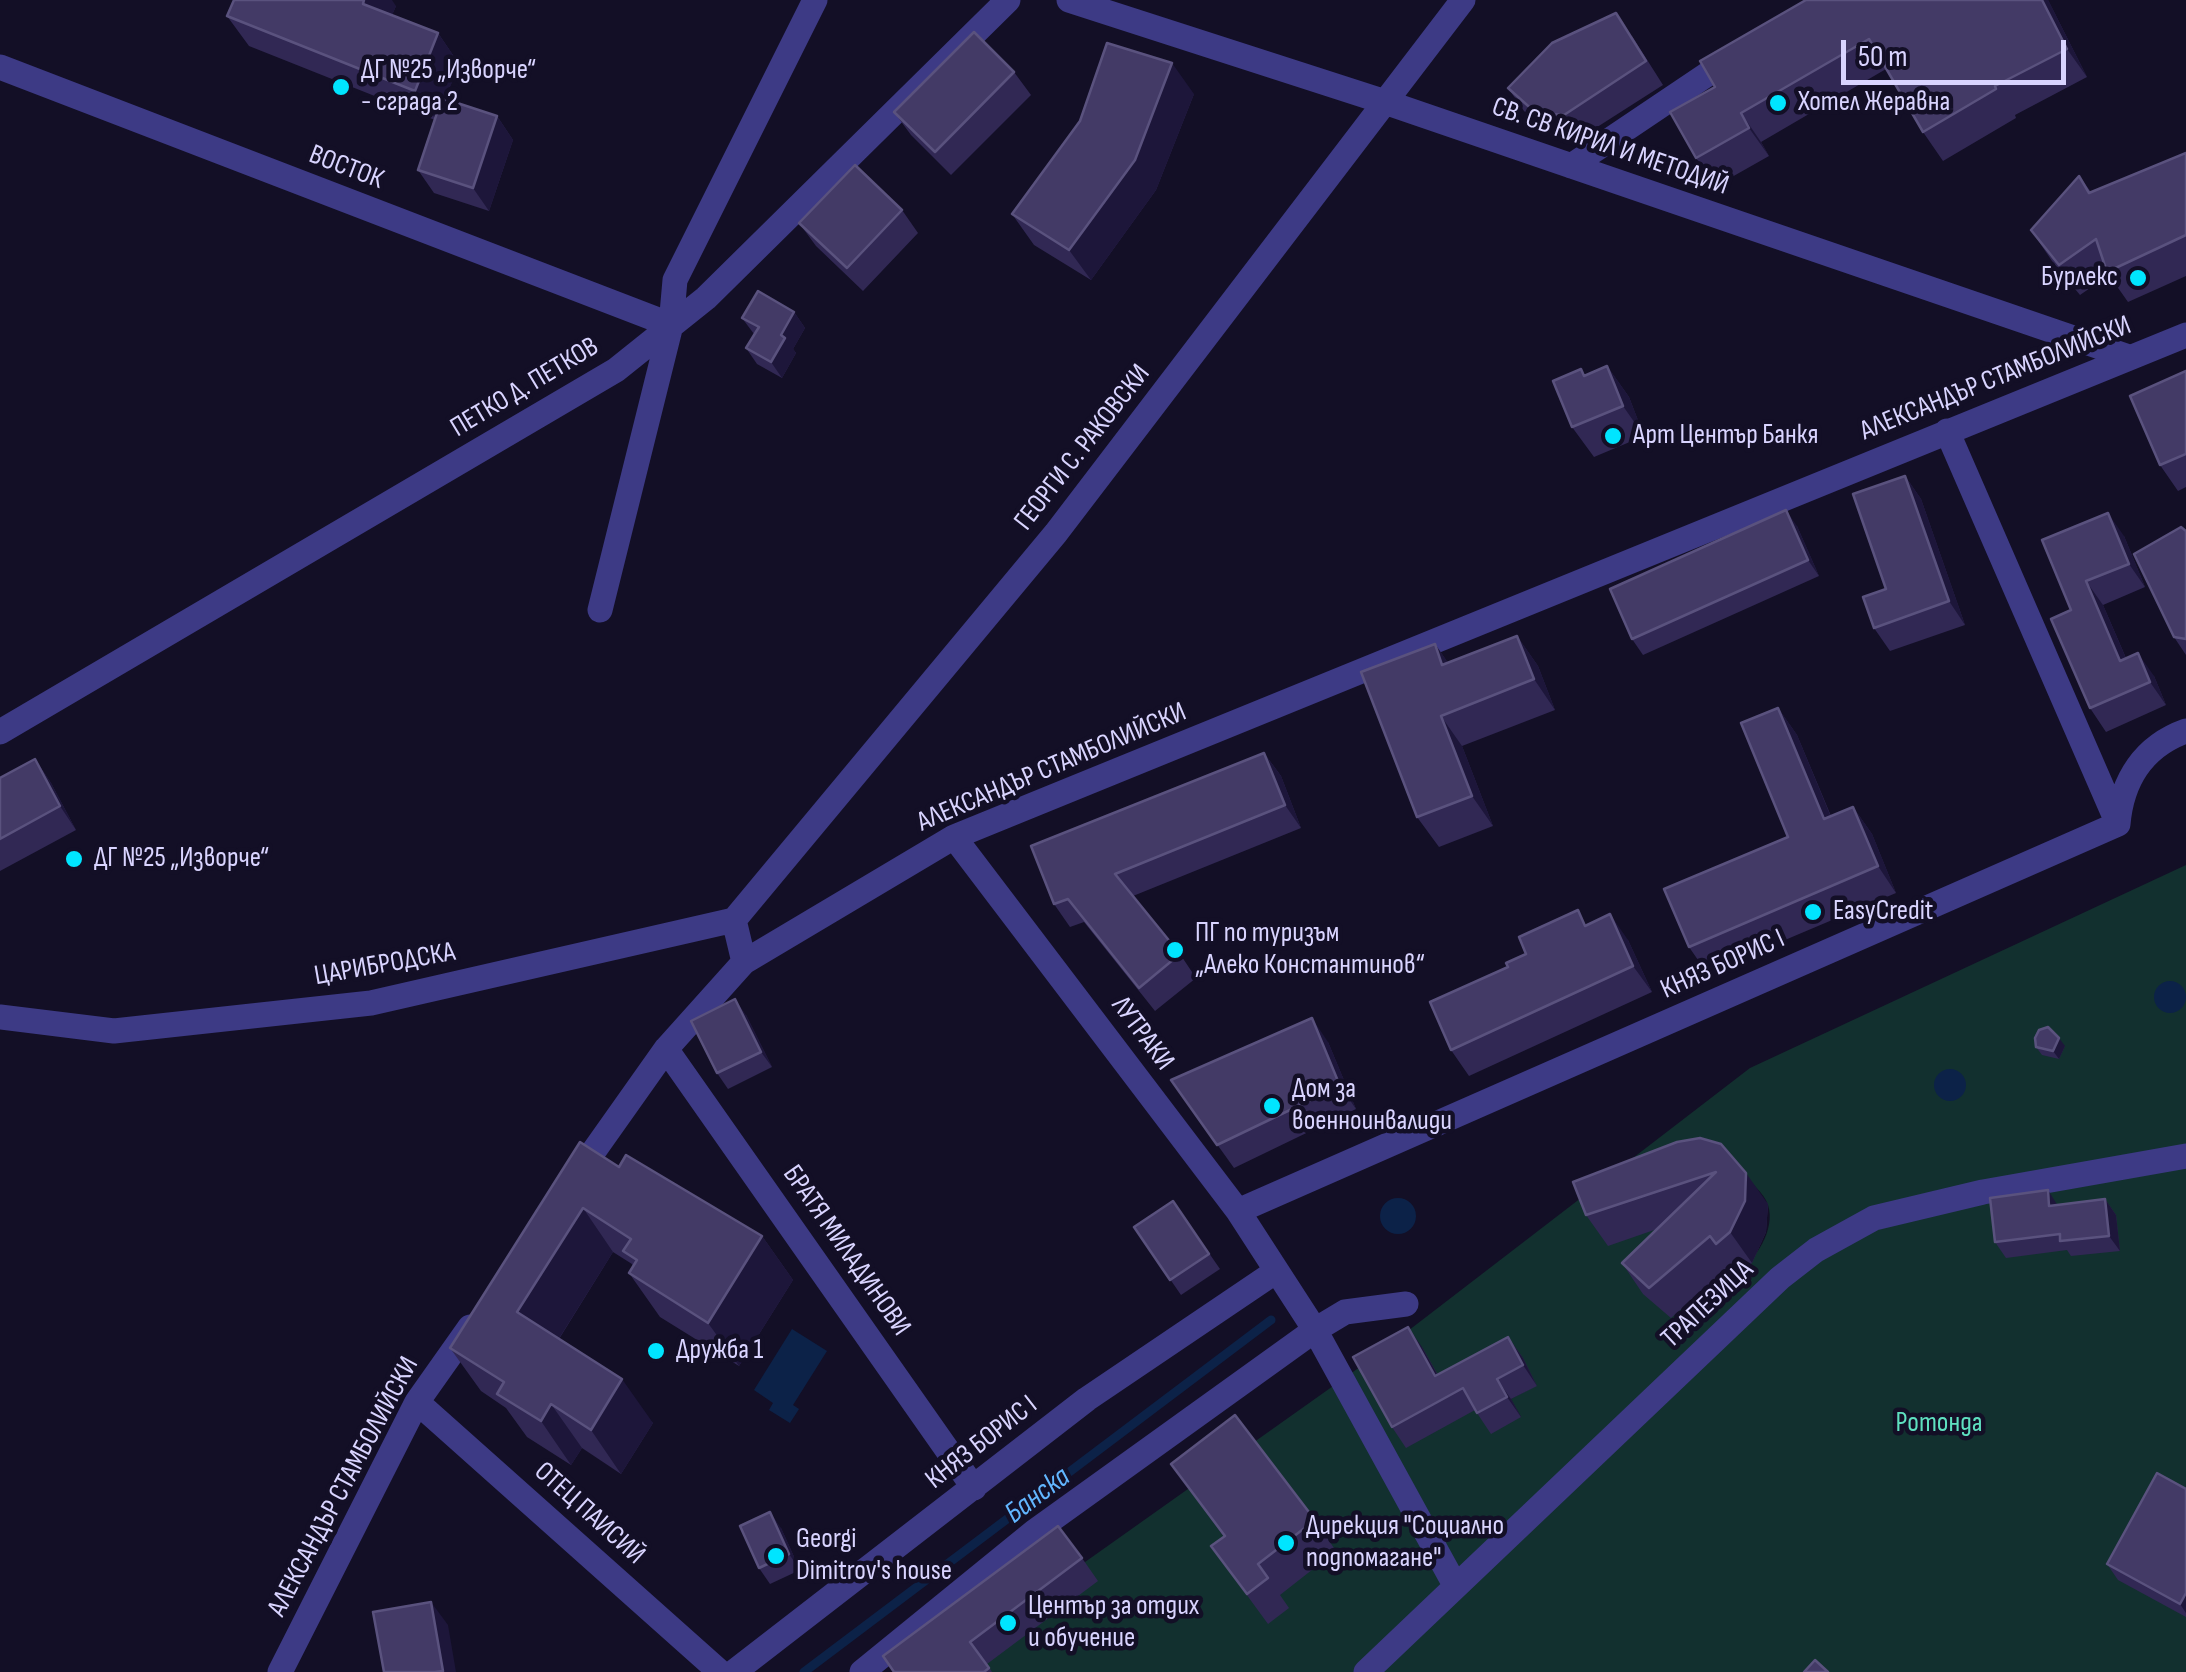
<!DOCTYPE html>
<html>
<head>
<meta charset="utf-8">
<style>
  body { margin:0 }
  #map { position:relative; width:2186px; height:1672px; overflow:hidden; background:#130f26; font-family:"Sofia Sans Condensed",sans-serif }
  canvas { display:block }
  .scale { position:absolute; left:1841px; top:40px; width:225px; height:45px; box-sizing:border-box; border:5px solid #d9d4ff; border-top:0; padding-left:12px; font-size:30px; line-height:35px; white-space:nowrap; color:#d9d4ff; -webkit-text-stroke:8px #130f26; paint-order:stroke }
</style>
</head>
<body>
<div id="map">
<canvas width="2186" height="1672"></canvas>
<div class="scale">50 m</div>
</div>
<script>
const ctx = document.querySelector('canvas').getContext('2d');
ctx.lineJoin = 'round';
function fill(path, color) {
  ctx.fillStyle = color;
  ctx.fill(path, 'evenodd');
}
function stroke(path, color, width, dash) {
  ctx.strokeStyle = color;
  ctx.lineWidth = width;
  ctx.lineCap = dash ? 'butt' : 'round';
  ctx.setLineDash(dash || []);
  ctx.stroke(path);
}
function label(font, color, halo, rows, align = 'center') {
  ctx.font = font + ' "Sofia Sans Condensed",sans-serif';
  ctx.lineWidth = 9;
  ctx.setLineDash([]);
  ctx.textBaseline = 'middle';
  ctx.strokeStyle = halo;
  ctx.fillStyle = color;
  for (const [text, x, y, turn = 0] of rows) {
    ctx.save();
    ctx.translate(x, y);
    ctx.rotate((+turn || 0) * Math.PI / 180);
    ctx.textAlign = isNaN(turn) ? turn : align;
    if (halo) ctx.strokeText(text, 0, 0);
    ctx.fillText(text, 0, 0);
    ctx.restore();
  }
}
fill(new Path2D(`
  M2186,865v807h-1256l444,-315 376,-289zM1743,1174c8,9 21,19 25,31 8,25 -13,55 -31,69l-62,-51zM1537,1385l-26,14 10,18 -54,-29z`), '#12302f');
fill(new Path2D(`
  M2154 997a16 16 0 1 1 32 0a16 16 0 1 1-32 0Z
  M1934 1085a16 16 0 1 1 32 0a16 16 0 1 1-32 0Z
  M1380 1216a18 18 0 1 1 36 0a18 18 0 1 1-36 0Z
  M792,1329l35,22 -34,54 6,4 -9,14 -21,-13 4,-7 -19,-13z`), '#0c2248');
stroke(new Path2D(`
  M804,1672l467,-352`), '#0c2248', 9);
stroke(new Path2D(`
  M1069,0l316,102 744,255
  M0,67l671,258
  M1571,166l162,-109
  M1947,431l171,393
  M600,610l71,-285 4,-45 140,-280
  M0,732l616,-362 90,-72 302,-298
  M2118,824c4,-44 26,-78 68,-93
  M954,837l284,374 77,119 140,255
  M734,920l322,-387 407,-533
  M0,1017l114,14 257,-28 363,-83 10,42
  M666,1049l308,439
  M574,1179l92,-130 78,-87 210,-125 1232,-502
  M1238,1211l880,-387
  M417,1402l303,270
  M280,1672l137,-270 53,-75
  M734,1672l353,-273 188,-127
  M862,1672l172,-140 281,-202 30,-18 61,-8
  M1366,1672l414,-394 36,-28 58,-32 109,-26 203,-36`), '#3d3a85', 25);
fill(new Path2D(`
  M1806,0h242l39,77 -72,38 1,3 -73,43 -20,-29 -37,-63 -125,73 8,14 -53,30 -20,-28z
  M396,6l-4,9 46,18 21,31 -14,35 52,17 16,24 -24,71 -55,-18 -16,-23 17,-50 -186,-74 -22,-30z
  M1632,36l31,49 -83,53 -28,-2 -28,-25 -16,-23z
  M1014,72l17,23 -80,80 -40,-40 -17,-23z
  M1194,94l-38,96 -65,90 -57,-35 -22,-31z
  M2186,153v123l-58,26 -19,-27 -29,20 -28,-34 -21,-31 48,-54 12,16z
  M902,210l16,23 -55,58 -47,-45 -17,-23z
  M794,312l11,16 -12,21 3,4 -14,25 -25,-14 -11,-16 8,-14 -12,-16z
  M1607,366l22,31 15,39 -50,21 -22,-30z
  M2186,371v116l-8,4 -18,-26z
  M1905,476l16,23 44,126 -75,26 -16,-23 12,-39z
  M1797,526l22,50 -176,79 -11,-16z
  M2186,531v124l-12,-18z
  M2124,536l21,51 -42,18 23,53 28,18 12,29 -60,27 -16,-24 -19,-98 -29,-70z
  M1517,636l21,30 17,44 -93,36 31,80 -54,21 -22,-30 18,-173 13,19z
  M1778,708l19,27 34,81 22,-9 19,27 24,59 -189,80 -18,-26 99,-110z
  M1264,753l17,23 20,52 -168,68 47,58 16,24 -41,33 -71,-89 -14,5 -16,-23z
  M35,759l16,24 25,47 -76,41v-93z
  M1589,924l39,16 24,52 -183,84 -18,-26 57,-83z
  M746,1015l26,52 -44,22 -11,-16z
  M1328,1042l28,67 -122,59 -63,-88z
  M2065,1046l-6,13 -17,-4 -6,-8z
  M1700,1138l68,66 -2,28 -14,31 -15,12 -6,-8 -60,51 -28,-24 -21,-31 35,-34 -49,17 -22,-31z
  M619,1167l143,69 31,44 -54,86 -79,-49 -31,-44 4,-7 -1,-2 -19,-12 -54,87 94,84 -32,51 -39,-26 -11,17 -44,-28 -21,-29 -25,-17 -31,-43z
  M2105,1199l11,16 4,36 -49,5 -4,-6 -61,8 -11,-16 63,-37z
  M1173,1201l47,68 -39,26 -47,-68z
  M1508,1337l15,21 14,28 -26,13 10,18 -30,17 -16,-24 -69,38 -14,-21 30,-80 16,28z
  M1171,1464l144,56 21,31 -56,44 9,13 -21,16 -57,-78 13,-9z
  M2186,1489v128l-68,-37 -11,-16z
  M781,1528l19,42 -30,14 -11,-16z
  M1082,1558l16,23 -111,83 5,8h-98z`), '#312854');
fill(new Path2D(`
  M364,0h28l4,6 -12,28 -21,-30z
  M2042,0h6l39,77 -20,-28z
  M438,33l21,31 -22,57 -22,-30z
  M1172,63l22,31 -38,96 -65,90 -22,-30z
  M1741,113l20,29 8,14 -20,-28z
  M497,116l16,24 -24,71 -16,-23z
  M794,312l11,16 -12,21 3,4 -14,25 -11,-16 10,-27z
  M1607,366l22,31 15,39 -21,-30z
  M1905,476l16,23 44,126 -16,-24z
  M1786,510l11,16 22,50 -11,-16z
  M2108,513l16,23 21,51 -16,-23z
  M2086,581l17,24 34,79 -17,-23z
  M1517,636l21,30 17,44 -21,-31z
  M1435,644l21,30 -14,-9z
  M2138,653l16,23 12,29 -16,-23z
  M1778,708l19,27 46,111 -19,-27z
  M1441,716l21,30 31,80 -21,-30z
  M1264,753l17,23 20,52 -16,-23z
  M35,759l16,24 25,47 -16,-24z
  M1853,807l19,27 24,59 -18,-27z
  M1610,914l18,26 24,52 -19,-26z
  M735,999l11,16 26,52 -11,-15z
  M1312,1018l16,24 28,67 -16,-23z
  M2059,1038l6,8 -6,13 -6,-8z
  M1746,1173l22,31 -2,28 -14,31 -22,-31z
  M2048,1190l10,16h-9z
  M2105,1199l11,16 4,36 -11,-15z
  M583,1208l30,44 -65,104 -31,-44z
  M762,1236l31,44 -54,86 -31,-43z
  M1408,1327l14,20 28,50 -15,-21z
  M1508,1337l15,21 14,28 -14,-21z
  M622,1379l31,44 -32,51 -30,-44z
  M1497,1379l14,20 10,18 -14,-20z
  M551,1404l31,44 -11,17 -30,-44z
  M770,1512l11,16 19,42 -11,-16z
  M2186,1593v20l-6,-9z
  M431,1602l17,23 8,47h-12l-1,-1z`), '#1d163a');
const building = new Path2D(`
  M234,0h130l-1,4 75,29 -23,58 -188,-75z
  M1806,0h236l25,49 -72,37 1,3 -73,43 -54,-93 -128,74 8,15 -53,30 -26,-46 45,-25 -15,-26z
  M1616,13l30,48 -82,54 -28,-2 -28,-25 44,-45z
  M974,32l40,40 -79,80 -41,-40z
  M1107,43l65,20 -37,97 -66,90 -57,-36 68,-93z
  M442,98l55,18 -24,72 -55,-18z
  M2186,153v82l-79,37 -11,-33 -37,26 -28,-35 48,-54 10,17z
  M855,165l47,45 -55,58 -48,-45z
  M758,291l36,21 -13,23 4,3 -14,24 -25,-14 13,-21 -17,-9z
  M1607,366l16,40 -51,21 -19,-46 28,-12 3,7z
  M2186,371v83l-26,11 -30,-69z
  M1905,476l44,125 -75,27 -11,-31 23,-8 -33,-95z
  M1786,510l22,50 -176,79 -22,-50z
  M2108,513l21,51 -43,17 34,80 18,-8 12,29 -60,26 -39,-89 20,-9 -29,-70z
  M2181,527l5,4v108l-12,-2 -40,-83z
  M1517,636l17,43 -93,37 31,80 -55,21 -56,-145 74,-28 7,21z
  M1778,708l46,111 29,-12 25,59 -189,81 -25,-58 124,-52 -47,-114z
  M1264,753l21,52 -170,69 65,80 -41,34 -71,-89 -14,5 -23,-58z
  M35,759l25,47 -60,33v-61z
  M1578,910l7,16 25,-12 23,52 -182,84 -21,-48 78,-35 -2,-4 20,-9 -7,-17z
  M735,999l26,53 -44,21 -26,-52z
  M1312,1018l28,68 -123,59 -46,-65z
  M2048,1027l11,11 -6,13 -17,-4 -1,-9 4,-8z
  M1700,1138l21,6 25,29 -1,28 -15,31 -14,12 -6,-8 -61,52 -27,-25 94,-91 -130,43 -13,-33 104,-40z
  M580,1142l39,25 7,-12 136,81 -54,87 -79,-50 8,-13 -14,-9 8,-12 -48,-31 -66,104 105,67 -31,51 -40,-26 -10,17 -44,-27 7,-12 -54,-34z
  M2048,1190l1,16 56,-7 4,37 -49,5v-7l-65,8 -5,-44z
  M1173,1201l36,53 -39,26 -36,-53z
  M1408,1327l27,49 73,-39 15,28 -26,14 10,18 -30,16 -14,-25 -71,39 -39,-70z
  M1235,1415l80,105 -57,44 10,14 -21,16 -36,-48 14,-10 -54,-72z
  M2157,1473l29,16v104l-6,11 -73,-40z
  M770,1512l19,42 -30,14 -19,-42z
  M1058,1526l24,32 -112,84 19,26 -5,4h-90l-11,-16z
  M431,1602l12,69 -8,1h-51l-11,-60z
  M1815,1660l13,12h-24z`);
fill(building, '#433a66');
stroke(building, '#5a527e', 2.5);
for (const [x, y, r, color] of [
  [341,87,10,"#00e5ff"],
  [1778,103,10,"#00e5ff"],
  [2138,278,10,"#00e5ff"],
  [1613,436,10,"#00e5ff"],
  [74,859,10,"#00e5ff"],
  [1813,912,10,"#00e5ff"],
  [1175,950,10,"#00e5ff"],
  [1272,1106,10,"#00e5ff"],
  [656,1351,10,"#00e5ff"],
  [1286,1543,10,"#00e5ff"],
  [776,1556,10,"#00e5ff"],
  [1008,1623,10,"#00e5ff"]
]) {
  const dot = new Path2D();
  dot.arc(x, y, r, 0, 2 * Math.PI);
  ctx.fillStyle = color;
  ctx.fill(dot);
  stroke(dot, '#130f26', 4);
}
label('28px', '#d9d4ff', '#130f26', [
  ["ДГ №25 „Изворче“",361,71],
  ["- сграда 2",361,103],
  ["Хотел Жеравна",1798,103],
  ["Бурлекс",2118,278,"right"],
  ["Арт Център Банкя",1633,436],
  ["ДГ №25 „Изворче“",94,859],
  ["EasyCredit",1833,912],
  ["ПГ по туризъм",1195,934],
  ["„Алеко Константинов“",1195,966],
  ["Дом за",1292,1090],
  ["военноинвалиди",1292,1122],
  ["Дружба 1",676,1351],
  ["Дирекция \"Социално",1306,1527],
  ["подпомагане\"",1306,1559],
  ["Georgi",796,1540],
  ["Dimitrov's house",796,1572],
  ["Център за отдих",1028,1607],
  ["и обучение",1028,1639]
], 'left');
label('28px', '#d9d4ff', '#130f26', [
  ["СВ. СВ КИРИЛ И МЕТОДИЙ",1610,147,19],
  ["ВОСТОК",346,168,21],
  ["АЛЕКСАНДЪР СТАМБОЛИЙСКИ",1996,379,-22],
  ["ПЕТКО Д. ПЕТКОВ",525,388,-31],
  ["ГЕОРГИ С. РАКОВСКИ",1083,448,-52],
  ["АЛЕКСАНДЪР СТАМБОЛИЙСКИ",1052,768,-23],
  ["ЦАРИБРОДСКА",385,965,-10],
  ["КНЯЗ БОРИС I",1723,965,-24],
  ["ЛУТРАКИ",1142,1034,53],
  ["БРАТЯ МИЛАДИНОВИ",846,1251,55],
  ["ТРАПЕЗИЦА",1708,1305,-43],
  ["КНЯЗ БОРИС I",982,1443,-38],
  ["АЛЕКСАНДЪР СТАМБОЛИЙСКИ",344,1487,-62],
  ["ОТЕЦ ПАИСИЙ",589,1514,42]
]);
label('28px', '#5fe0c0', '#130f26', [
  ["Ротонда",1939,1424]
]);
label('italic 30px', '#62b6ff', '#130f26', [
  ["Банска",1038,1496,-37]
]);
</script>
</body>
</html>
